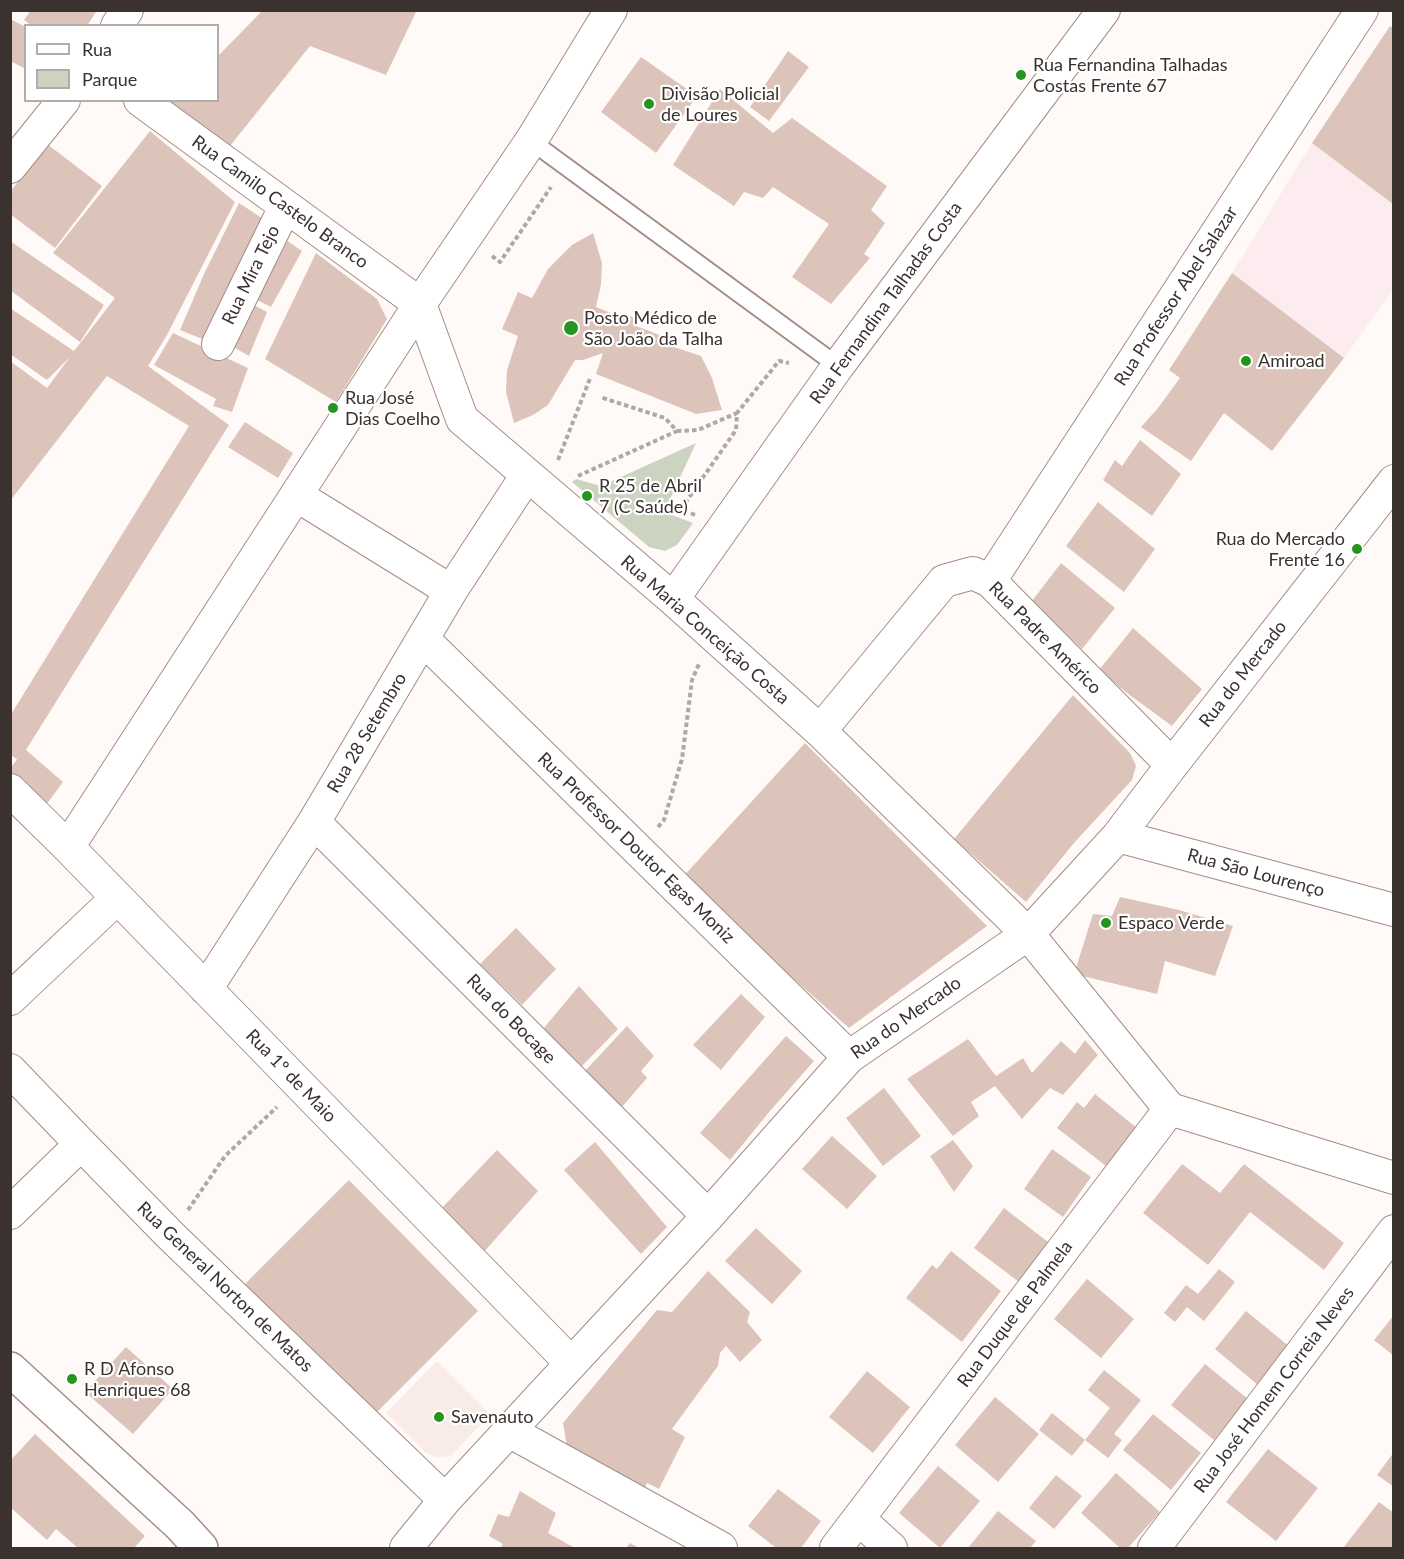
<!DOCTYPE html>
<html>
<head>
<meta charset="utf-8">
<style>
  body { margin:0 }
  #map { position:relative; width:1404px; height:1559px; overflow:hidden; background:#fffaf8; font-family:Lato,sans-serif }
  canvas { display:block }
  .frame { position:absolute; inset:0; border:12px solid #3b312e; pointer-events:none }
  .legend { position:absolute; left:24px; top:24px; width:195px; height:78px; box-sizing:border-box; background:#fff; border:2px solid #b1adab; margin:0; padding:8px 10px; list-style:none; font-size:18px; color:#3b312e }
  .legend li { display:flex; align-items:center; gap:12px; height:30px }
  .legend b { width:30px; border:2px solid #b1adab }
</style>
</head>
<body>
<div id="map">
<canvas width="1404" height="1559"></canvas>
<div class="frame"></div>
<ul class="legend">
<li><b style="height:8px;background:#fff"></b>Rua</li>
<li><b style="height:16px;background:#ccd3c0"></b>Parque</li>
</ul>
</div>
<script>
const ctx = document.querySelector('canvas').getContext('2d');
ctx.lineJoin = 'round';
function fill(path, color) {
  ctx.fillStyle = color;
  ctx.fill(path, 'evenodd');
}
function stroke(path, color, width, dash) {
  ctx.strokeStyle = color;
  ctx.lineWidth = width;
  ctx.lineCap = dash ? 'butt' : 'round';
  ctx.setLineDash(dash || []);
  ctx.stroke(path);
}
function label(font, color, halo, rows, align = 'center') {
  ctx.font = font + ' Lato,sans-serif';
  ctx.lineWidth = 4.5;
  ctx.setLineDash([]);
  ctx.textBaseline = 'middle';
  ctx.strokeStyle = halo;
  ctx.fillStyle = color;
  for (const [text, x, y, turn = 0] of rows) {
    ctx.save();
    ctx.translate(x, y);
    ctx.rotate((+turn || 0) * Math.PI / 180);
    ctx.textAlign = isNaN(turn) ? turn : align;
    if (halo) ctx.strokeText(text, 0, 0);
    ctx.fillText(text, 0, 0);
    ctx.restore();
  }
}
fill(new Path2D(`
  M437,1361l53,53 -39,42 -14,1 -11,-4 -40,-40z`), '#f9ebe6');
fill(new Path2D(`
  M1312,143l81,62v85l-49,68 -112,-85z`), '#fcecf0');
fill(new Path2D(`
  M696,443l-32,69 29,11 -16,22 -12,6 -16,-4 -77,-65 4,-3 25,7z`), '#ccd3c0');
fill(new Path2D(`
  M31,10h66l-10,16h-55l-8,-6z
  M263,10h154l-31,65 -76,-29 -80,100 -59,-44 1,-2h46v-44z
  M10,19l16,8v42l-16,-8z
  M1390,26l4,3v176l-82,-62z
  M788,51l21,16 -40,54 -19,-14z
  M641,57l56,39 -41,57 -55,-41z
  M720,89l53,44 19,-15 95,68 -16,24 14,13 -21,31 6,4 -39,46 -39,-27 37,-53 -56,-37 -10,11 -19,-6 -10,14 -61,-41z
  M150,131l85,71 -68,133 -19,31 81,59 -203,325 37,32 -17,23 -36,-33v-3l7,-10 -7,-4v-39l179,-290 -82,-50 -97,125v-140l37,27 23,-31 -23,23 -37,-26v-46l64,43 41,-53 -62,-45z
  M47,144l55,42 -47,62 -45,-34v-22z
  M239,203l29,19 -56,121 -32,-13 24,-56z
  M276,233l26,18 -31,56 -26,-13z
  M593,233l9,30 -1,21 -5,23 22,9 2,-3 19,6 -3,7 34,13 -2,6 33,11 11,22 10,32 -26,4 -100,-40 7,-21 -20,7h-8l-27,45 -15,10 -19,8 -8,-31 1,-22 11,-34 -16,-7 16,-37 14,6 16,-29 24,-24z
  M10,241l94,64 -24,37 -70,-52z
  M316,253l61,46 10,20 -51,83 -71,-43z
  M1232,273l112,85 -72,93 -48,-38 -33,48 -50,-34 17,-19 22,-30 -11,-8z
  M242,299l25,13 -18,44 -28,-16z
  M173,333l75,35 -16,44 -19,-6 3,-7 -62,-34z
  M245,422l48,31 -15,25 -50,-31z
  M1140,440l41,34 -29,42 -49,-36 12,-20 7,6z
  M1098,502l57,47 -31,43 -58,-46z
  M1061,563l54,45 -33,41 -50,-48z
  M1133,628l69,61 -30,37 -45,-33 -28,-23z
  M1073,695l57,58 6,13 -4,14 -58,63 -48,59 -72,-63z
  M805,743l182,183 -138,102 -168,-149z
  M1120,897l59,13 54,16 -18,50 -50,-15 -8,33 -83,-20 19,-60 19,2z
  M516,928l40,41 -34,36 -42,-41z
  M579,986l39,43 -36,37 -39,-37z
  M741,994l24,23 -44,53 -28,-25z
  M627,1026l27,30 -13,15 6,7 -26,30 -36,-37z
  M786,1036l28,25 -44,50 -40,49 -30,-27z
  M968,1039l28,37 27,-18 9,15 29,-32 14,13 10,-14 13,15 -35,40 -13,-7 -28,31 -27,-33 -24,16 8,14 -26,20 -46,-57z
  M884,1088l37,48 -38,30 -37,-48z
  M1095,1094l42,34 -31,38 -49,-38 20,-26 7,6z
  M832,1136l45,40 -30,33 -45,-40z
  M953,1140l20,26 -19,26 -24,-36z
  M595,1142l72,85 -26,27 -77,-84z
  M1052,1149l39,28 -28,40 -39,-28z
  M497,1150l41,41 -55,62 -44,-42z
  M1182,1164l38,29 24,-29 100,79 -20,27 -74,-58 -42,53 -65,-52z
  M349,1180l129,131 -105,105 -129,-131z
  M1004,1208l44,34 -29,40 -45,-34z
  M756,1228l46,43 -30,33 -47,-43z
  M951,1251l50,40 -39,51 -56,-44 26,-33 5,4z
  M1219,1269l16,13 -31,39 -17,-14 -12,15 -11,-9 22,-28 12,9z
  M708,1271l42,41 -3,10 15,18 -22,22 -14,-16 -6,7 -2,13 -46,63 13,8 -26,52 -12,-6 -3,7 -76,-37 -5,-30 94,-113 15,2z
  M1087,1279l47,40 -33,39 -47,-39z
  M1246,1311l44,36 -32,38 -43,-36z
  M1394,1315v41l-20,-16z
  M126,1347l47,42 -40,45 -48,-42z
  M1205,1364l43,35 -34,41 -43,-35z
  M1104,1370l37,30 -27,34 8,6 -14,18 -23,-18 25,-32 -22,-18z
  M867,1371l43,36 -37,46 -44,-36z
  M995,1397l44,37 -41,48 -43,-37z
  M1052,1413l33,27 -13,16 -33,-26z
  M1153,1414l48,39 -30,37 -48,-40z
  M35,1434l110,102 -11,12h-56l-22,-19 -9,11 -37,-33v-46z
  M1268,1449l50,39 -42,53 -50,-39z
  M1394,1452v35l-17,-12z
  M938,1466l42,35 -40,47 -41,-35z
  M1116,1473l44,39 -32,36h-8l-39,-35z
  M1056,1475l26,21 -28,33 -25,-21z
  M778,1489l43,32 -20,27h-25l-28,-22z
  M520,1491l36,22 -8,20 27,15h-75l3,-4 -14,-8 9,-22 11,3z
  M1379,1502l15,11v35h-51z
  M998,1511l38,30 -6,7h-62z
  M630,1543l9,5h-13z`), '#dcc4bb');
const lane = new Path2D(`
  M531,141l307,225`);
const street = new Path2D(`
  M117,26l10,-16
  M140,100l280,204
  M10,167l54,-67
  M420,304l42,115 211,180 147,132 208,203 142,175 224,69
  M218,344l67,-137
  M296,495l155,96
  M990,581l372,-571
  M673,599l165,-233 266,-356
  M423,639l426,418
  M820,731l124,-150 29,-8 17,8 182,184
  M10,790l58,57 503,516
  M314,822l394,394
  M1118,836l276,74
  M68,847l352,-543 111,-163 80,-131
  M206,989l108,-167 137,-231 76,-116
  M10,999l107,-101
  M10,1070l71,74 89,91 275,265
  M10,1213l71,-69
  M509,1431l212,117
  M859,1519l32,29
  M406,1548l39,-48 263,-284 141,-159 179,-123 90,-98 54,-71 222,-284
  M836,1548l334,-439
  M1154,1548l240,-317`);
const secondary = new Path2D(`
  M10,1369l170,156 21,23`);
stroke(lane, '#a38d84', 20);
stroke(street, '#a38d84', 34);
stroke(secondary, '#a38d84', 36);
stroke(new Path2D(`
  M492,256l8,6 51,-75
  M677,431l21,-1 39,-17
  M558,460l33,-84
  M578,476l99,-45 -12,-13 -65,-21
  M695,515l-14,-6 55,-79 1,-17 42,-52 10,2
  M658,827l6,-7 18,-61 10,-79 7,-16
  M188,1210l37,-54 52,-49`), '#afa8a5', 4, [4.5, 3]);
stroke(lane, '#fff', 16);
stroke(street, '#fff', 32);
stroke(secondary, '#fff', 33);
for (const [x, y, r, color] of [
  [1021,75,6,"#259520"],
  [649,104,6,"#259520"],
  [571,328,8,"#259520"],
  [1246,361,6,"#259520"],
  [333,408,6,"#259520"],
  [587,496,6,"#259520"],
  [1357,549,6,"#259520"],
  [1106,923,6,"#259520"],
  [72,1379,6,"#259520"],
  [439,1417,6,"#259520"]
]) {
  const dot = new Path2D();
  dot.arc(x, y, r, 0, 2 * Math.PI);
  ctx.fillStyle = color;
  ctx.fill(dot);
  stroke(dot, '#fff', 2);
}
label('18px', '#3b312e', '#fff', [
  ["Rua Fernandina Talhadas",1033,65],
  ["Costas Frente 67",1033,86],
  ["Divisão Policial",661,94],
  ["de Loures",661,115],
  ["Posto Médico de",584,318],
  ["São João da Talha",584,339],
  ["Amiroad",1258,361],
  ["Rua José",345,398],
  ["Dias Coelho",345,419],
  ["R 25 de Abril",599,486],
  ["7 (C Saúde)",599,507],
  ["Rua do Mercado",1345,539,"right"],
  ["Frente 16",1345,560,"right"],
  ["Espaco Verde",1118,923],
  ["R D Afonso",84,1369],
  ["Henriques 68",84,1390],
  ["Savenauto",451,1417]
], 'left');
label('18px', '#3b312e', '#fff', [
  ["Rua Camilo Castelo Branco",280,202,36],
  ["Rua Mira Tejo",251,275,-64],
  ["Rua Professor Abel Salazar",1176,296,-57],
  ["Rua Fernandina Talhadas Costa",886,303,-54],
  ["Rua Maria Conceição Costa",705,630,41],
  ["Rua Padre Américo",1045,638,45],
  ["Rua do Mercado",1243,674,-52],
  ["Rua 28 Setembro",367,733,-59],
  ["Rua Professor Doutor Egas Moniz",636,848,44],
  ["Rua São Lourenço",1256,873,15],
  ["Rua do Mercado",906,1018,-35],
  ["Rua do Bocage",511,1019,45],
  ["Rua 1º de Maio",291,1076,46],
  ["Rua General Norton de Matos",225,1287,44],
  ["Rua Duque de Palmela",1015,1314,-53],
  ["Rua José Homem Correia Neves",1274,1390,-53]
]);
</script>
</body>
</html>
